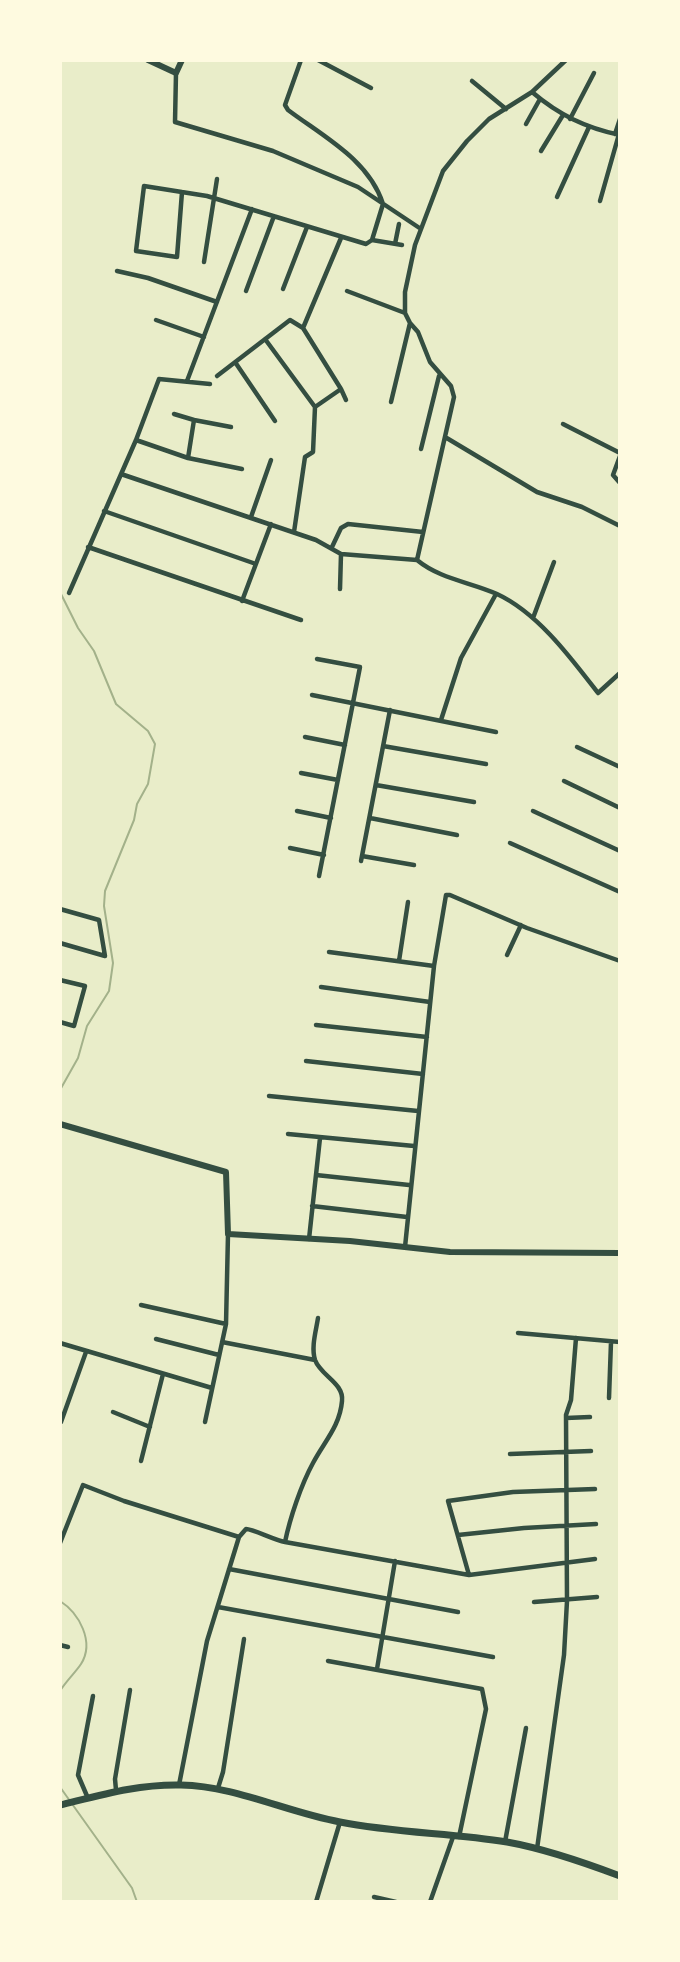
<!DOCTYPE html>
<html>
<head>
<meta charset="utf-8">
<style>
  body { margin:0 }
  #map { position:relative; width:680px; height:1962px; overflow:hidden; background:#e9edc9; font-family:Karla,sans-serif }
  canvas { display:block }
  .frame { position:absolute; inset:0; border:62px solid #fefae0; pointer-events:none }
</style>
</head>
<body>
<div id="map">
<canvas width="680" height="1962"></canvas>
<div class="frame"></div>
</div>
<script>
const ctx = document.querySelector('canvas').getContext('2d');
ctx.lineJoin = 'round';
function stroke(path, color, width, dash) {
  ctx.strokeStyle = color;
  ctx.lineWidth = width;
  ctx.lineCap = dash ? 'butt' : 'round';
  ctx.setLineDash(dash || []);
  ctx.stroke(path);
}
stroke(new Path2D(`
  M60,592l18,36 16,23 22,53 32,27 7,13 -7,40 -11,20 -3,16 -29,71 -1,15 9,57 -4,28 -22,35 -9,32 -18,32
  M60,1480v25
  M60,1601c19,12 35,41 21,63 -6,9 -15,17 -21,27
  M60,1787l72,101 5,14`), '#a3b18a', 2);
stroke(new Path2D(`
  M318,60l53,28
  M176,73l-1,49 98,29 85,36 63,42
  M472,81l34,28
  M532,92c27,23 54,36 88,43
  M570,119l24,-46
  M526,124l14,-25
  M615,134l5,-15
  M541,151l22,-36
  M182,192l-5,65 -41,-6 8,-65 63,10 159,48 6,-4 11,-36c-14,-44 -59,-67 -95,-94l-3,-5 16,-45
  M557,197l32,-70
  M600,201l19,-67
  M372,240l30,5
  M395,244l4,-20
  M204,262l13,-83
  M117,271l31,7 69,24
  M283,289l24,-62
  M246,291l28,-75
  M347,291l58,22
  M156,320l48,17
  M303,328l38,-90
  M265,339l50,68
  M235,362l40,59
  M217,376l73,-56 13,8 38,61 -26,18 -2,45 -8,5 -11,75
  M187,381l65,-172
  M341,389l5,11
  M391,402l19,-79
  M174,414l20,6 -6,38
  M194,420l37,7
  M563,424l57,29
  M445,437l92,55 45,15 38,19
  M136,440l52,18 54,11
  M421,449l18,-73
  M620,456l-7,19 7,8
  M121,474l195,66 25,14 76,6 37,-163 -3,-11 -21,-24 -12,-30 -8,-9 -5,-10v-21l10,-47 28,-74 24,-30 22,-22 43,-27 34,-32
  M104,511l152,53
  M251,517l20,-57
  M88,547l213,73
  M332,547l9,-19 7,-4 75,8
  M417,560c23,19 53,22 80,34 41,19 74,64 101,99l22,-20
  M340,589l1,-35
  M69,593l67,-153 23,-61 51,5
  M242,601l29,-77
  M533,618l21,-56
  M317,659l43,8 -41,209
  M312,695l184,37
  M441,720l20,-62 35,-64
  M305,737l40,8
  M383,746l103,18
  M577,747l43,20
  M301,773l37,7
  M564,781l56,27
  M376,785l98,17
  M297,811l34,7
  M533,811l87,40
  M370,818l87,17
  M510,843l110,49
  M290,848l34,7
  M362,856l52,9
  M361,861l29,-151
  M60,909l39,11 6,36 -45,-13
  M329,952l105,14
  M507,955l14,-30
  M399,961l9,-59
  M60,980l25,6 -11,40 -14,-4
  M321,987l109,15
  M316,1025l111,12
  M306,1061l117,13
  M269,1096l149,15
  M288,1134l126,12
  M316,1175l93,10
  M312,1206l95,11
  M309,1239l11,-101
  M405,1247l29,-281 12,-71h4l77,33 93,33
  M141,1305l85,19
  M518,1333l102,9
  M156,1339l63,16
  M222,1342l93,18
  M60,1343l152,45
  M609,1398l2,-56
  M113,1412l37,15
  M566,1418l24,-1
  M61,1422l25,-70
  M205,1422l21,-98 2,-90
  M510,1454l81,-3
  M141,1461l22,-87
  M458,1535l66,-7 72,-4
  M285,1542l184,33 126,-16
  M60,1543l23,-58 41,16 115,36
  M229,1569l229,43
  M469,1575l-21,-74 65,-9 82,-3
  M534,1602l63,-5
  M218,1607l275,50
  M60,1645l8,2
  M328,1661l154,28 4,20 -27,128
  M377,1669l18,-108
  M179,1785l28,-144 32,-104 7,-8c7,0 28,11 39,13 5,-24 16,-57 28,-79 11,-21 27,-37 29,-62 2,-18 -21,-25 -27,-41 -4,-13 1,-29 3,-42
  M218,1788l5,-16 21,-133
  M116,1790l-1,-11 15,-89
  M87,1796l-9,-21 15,-79
  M505,1842l21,-114
  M537,1849l27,-194 3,-54 -1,-186 5,-15 5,-62
  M374,1897l22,5
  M316,1902l24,-80
  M430,1902l23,-65`), '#344e41', 4.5);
stroke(new Path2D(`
  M148,60l28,13 6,-13
  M60,1124l166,48 2,62 122,7 100,11 170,1`), '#344e41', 6);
stroke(new Path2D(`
  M60,1805c41,-10 78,-21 121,-20 54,1 105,27 159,37 55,11 112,11 167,20 39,7 76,20 113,34`), '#344e41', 7);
</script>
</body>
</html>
